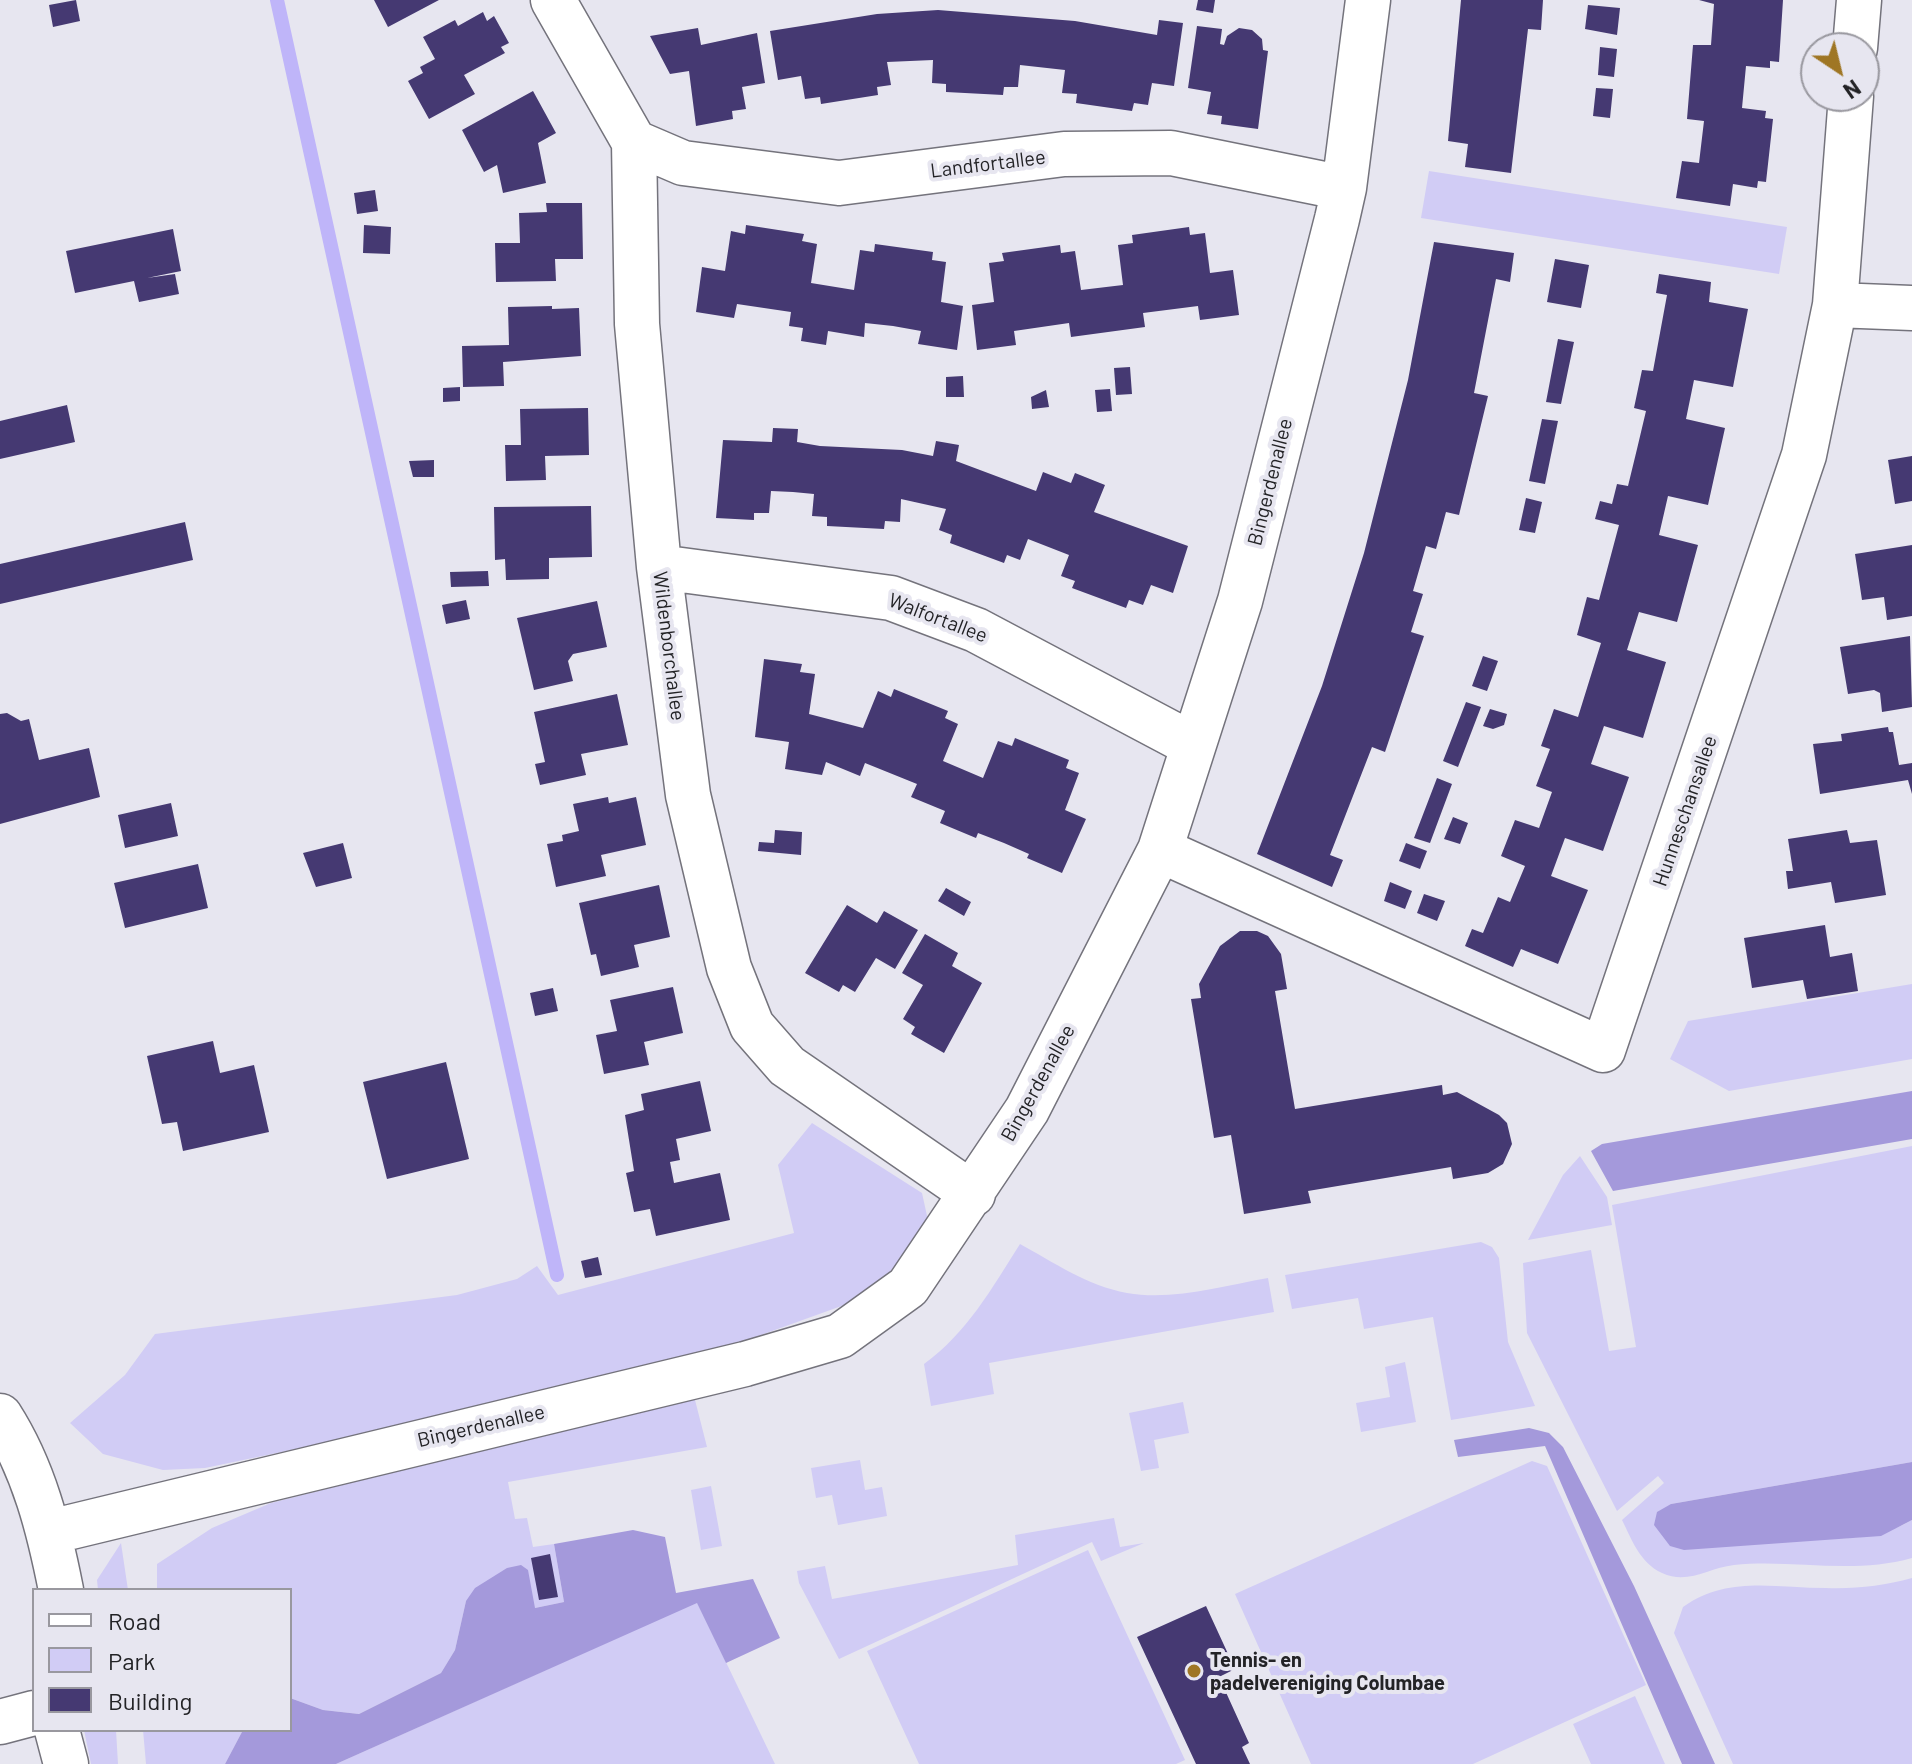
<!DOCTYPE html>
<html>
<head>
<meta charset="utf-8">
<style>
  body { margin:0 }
  #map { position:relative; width:1912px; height:1764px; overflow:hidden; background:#e7e6f0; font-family:Barlow,sans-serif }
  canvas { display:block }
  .legend { position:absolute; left:32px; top:1588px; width:260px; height:144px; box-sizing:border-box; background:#e7e6f0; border:2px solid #99989f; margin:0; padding:10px 14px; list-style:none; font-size:24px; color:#232326 }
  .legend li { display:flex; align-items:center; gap:16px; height:40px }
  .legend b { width:40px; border:2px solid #99989f }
  .north { position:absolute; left:1800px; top:32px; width:80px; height:80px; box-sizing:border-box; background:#e7e6f0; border:2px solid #99989f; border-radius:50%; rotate:145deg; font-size:22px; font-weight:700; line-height:32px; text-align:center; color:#232326 }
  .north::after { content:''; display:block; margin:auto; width:28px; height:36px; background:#9f7624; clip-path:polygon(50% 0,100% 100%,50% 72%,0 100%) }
</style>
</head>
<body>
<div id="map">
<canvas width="1912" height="1764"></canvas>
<ul class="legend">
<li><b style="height:10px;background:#fff"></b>Road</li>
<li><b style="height:22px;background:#d1ccf5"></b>Park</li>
<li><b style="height:22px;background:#453972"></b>Building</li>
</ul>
<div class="north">N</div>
</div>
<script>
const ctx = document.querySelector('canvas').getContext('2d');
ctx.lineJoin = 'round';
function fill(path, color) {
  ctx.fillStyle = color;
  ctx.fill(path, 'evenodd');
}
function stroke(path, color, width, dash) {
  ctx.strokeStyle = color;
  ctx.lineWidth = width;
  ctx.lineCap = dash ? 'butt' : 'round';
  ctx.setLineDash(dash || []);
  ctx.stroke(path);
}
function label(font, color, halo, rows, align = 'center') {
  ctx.font = font + ' Barlow,sans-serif';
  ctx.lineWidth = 8;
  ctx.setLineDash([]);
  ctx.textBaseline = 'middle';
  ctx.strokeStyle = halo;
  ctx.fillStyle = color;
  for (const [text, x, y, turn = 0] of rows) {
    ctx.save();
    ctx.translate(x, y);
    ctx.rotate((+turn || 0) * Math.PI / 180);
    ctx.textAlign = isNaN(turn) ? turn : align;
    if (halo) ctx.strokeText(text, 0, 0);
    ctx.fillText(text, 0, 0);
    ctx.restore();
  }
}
fill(new Path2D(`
  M1429,171l358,56 -8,47 -358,-56z
  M1912,984v75l-183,32 -59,-32 18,-38z
  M812,1123l110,70 7,32 -47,56 -35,23 -136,49 -234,58 -272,57 -42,2 -60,-16 -33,-31 55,-48 30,-41 302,-39 60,-16 20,-13 21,29 236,-62 -16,-68z
  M1912,1146v316l-241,42c75,18 169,58 241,16v38c-60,17 -118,1 -178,7 -26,3 -46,20 -72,8 -22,-10 -30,-33 -40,-53l42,-37 -6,-7 -41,35 -90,-178 -4,-70 68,-13 18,101 27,-4 -24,-142z
  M1580,1156l27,41 5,28 -84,15 35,-65z
  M1481,1242l11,5 7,11 9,84 27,64 -84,14 -18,-103 -69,12 -6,-31 -66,11 -7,-34z
  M1020,1244c33,18 68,42 107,49 46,8 95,-7 141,-15l6,34 -285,51 5,31 -63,12 -7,-42c43,-31 68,-76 96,-120z
  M1405,1362l11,60 -55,10 -5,-29 34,-6 -5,-30z
  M694,1396l13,51 -199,35 7,37 12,-1 6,29 21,-3 10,58 -29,6 -69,-7 -11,49 -14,23 -82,41 -36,-4 -33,-12v-108h-133v-26l55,-36 59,-25z
  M1183,1402l6,31 -35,7 5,28 -18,3 -12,-58z
  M860,1460l5,30 17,-3 5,29 -49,9 -6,-30 -16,3 -5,-30z
  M1532,1461l15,5 99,219 -173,79h-162l-76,-170z
  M711,1486l11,60 -21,4 -10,-60z
  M1114,1518l6,29 24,-4 -43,18 -9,-19 -253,117 -40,-76 -2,-12 28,-5 7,33 186,-34 -3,-30z
  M121,1543l7,47h-30l-1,-10z
  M1088,1550l97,210 -9,4h-257l-52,-113z
  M1912,1578v186h-179l-59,-131 9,-26c44,-32 93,-19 143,-19 30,1 57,-2 86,-10z
  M697,1602l78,162h-439z
  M1635,1696l30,68h-74l-18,-40z
  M84,1730h32l2,34h-27z
  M143,1730h100l-18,34h-79z`), '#d1ccf5');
fill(new Path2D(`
  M1912,1091v48l-299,52 -22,-40 11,-7z
  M1529,1428l20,5 14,14 71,139 81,178h-33l-137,-318 -87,11 -4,-17z
  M1912,1462v58l-31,16 -197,14 -14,-4 -16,-21 3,-13 14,-8z
  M633,1530l32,7 11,56 77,-14 27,59 -54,25 -29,-60 -361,161h-111l18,-34h47v-32l33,12 36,4 82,-41 14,-23 11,-49 9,-13 32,-20 14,-3 7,5 7,38 29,-6 -10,-58z`), '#a499db');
stroke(new Path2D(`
  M277,0l280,1275`), '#bfb5f9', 14);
fill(new Path2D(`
  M76,0l4,21 -27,6 -4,-22z
  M374,0h65l-51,27z
  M1198,0h17l-2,13 -17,-3z
  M1461,0h82l-2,30 -13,-1 -17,144 -46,-6 3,-23 -20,-3z
  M1699,0h84l-4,62 -9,-1v7l-24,-2 -4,42 24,3 -1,7 8,1 -7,63 -8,-1 -1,7 -24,-4 -3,22 -54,-8 6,-37 17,2 5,-42 -17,-2 6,-74h18l3,-41z
  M1588,5l32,3 -3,27 -32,-6z
  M938,10l137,11 82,14 2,-15 24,3 -9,63 -22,-3 -4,22 -14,-2 -2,8 -56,-8 1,-9 -15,-1 3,-23 -45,-5 -2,22h-14l-1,8 -57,-3v-8l-14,-1 1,-23 -46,2 4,23 -14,2 1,8 -57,9 -1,-7 -15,2 -4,-23 -23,4 -8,-49 107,-17z
  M483,12l4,9 7,-5 15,27 -8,4 4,6 -41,22 11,19 -46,25 -21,-38 15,-8 -3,-6 15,-8 -12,-22 32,-17 3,6z
  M1197,26l25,3 -2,15 4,1 3,-9 12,-8 13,2 10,9 1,11 5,1 -10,78 -37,-5 1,-8 -15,-2 4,-22 -23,-4z
  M698,28l3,17 56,-12 8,50 -23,4 4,22 -14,2 1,8 -37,7 -7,-55 -19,3 -20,-38z
  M1600,47l17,2 -3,28 -16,-2z
  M1596,88l17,1 -3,29 -17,-2z
  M533,91l23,42 -18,10 8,40 -43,10 -6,-28 -13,7 -22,-42z
  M375,190l3,21 -21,3 -3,-21z
  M546,203h36l1,56h-28l1,22 -60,1 -1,-39h25l-1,-30 28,-1z
  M364,225l27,2 -1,27 -27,-1z
  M746,225l58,9 -2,7 15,3 -6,39 43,7 6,-40 14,2 1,-8 58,8 -1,8 14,2 -5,40 22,4 -6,44 -39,-6 3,-13 -28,-5 -28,-3 -1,14 -36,-6 -2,14 -25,-4 2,-13 -14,-2 2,-14 -54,-8 -3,14 -38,-6 6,-45 23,4 6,-40 14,3z
  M1189,227l1,8 15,-2 5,40 23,-3 6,45 -39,5 -2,-14 -55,7 2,14 -74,10 -2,-14 -55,8 2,14 -39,5 -5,-45 22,-3 -5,-39 15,-2 -2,-8 58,-8 1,8 14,-2 6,39 42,-5 -5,-40 15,-2 -1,-8z
  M173,229l8,42 -34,7 28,-4 4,20 -40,8 -5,-21 -59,12 -9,-42z
  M1434,242l80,11 -4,29 -14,-3 -22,114 14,3 -29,119 -13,-3 -10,37 -10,-3 -13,45 10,3 -12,38 13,4 -39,116 -13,-5 -42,108 13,5 -11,27 -75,-33 65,-168 42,-133 44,-173z
  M1555,259l34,6 -8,43 -34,-6z
  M1659,274l52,8 -2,20 39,7 -15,78 -39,-7 -8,39 39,9 -17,77 -40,-9 -9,39 39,10 -21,77 -38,-10 -12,38 39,12 -23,76 -39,-12 -13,38 38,13 -26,74 -38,-13 -14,38 37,14 -30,74 -37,-15 -8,18 -48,-21 7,-17 11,4 15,-36 12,5 15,-36 -24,-10 14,-36 24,8 13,-36 -16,-6 14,-37 -9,-3 13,-37 24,8 23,-74 -24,-8 10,-38 12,3 20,-75 -24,-6 5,-18 12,3 5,-20 11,2 9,-37 9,-38 -12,-3 8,-38 11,1 14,-76 -11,-2z
  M552,306v3l27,-1 2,48 -78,6 1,24 -41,1 -1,-41 47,-1 -1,-38z
  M1558,339l16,3 -13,62 -15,-2z
  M1130,367l2,27 -16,1 -2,-27z
  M963,376l1,21h-18v-20z
  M460,387v14l-17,1v-14z
  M1110,389l2,22 -15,1 -2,-22z
  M1046,390l3,17 -17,2 -1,-12z
  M67,405l8,37 -75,17v-38z
  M588,408l1,47 -44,1 1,24 -40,1 -1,-36h16l-1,-36z
  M1542,419l16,2 -13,63 -16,-3z
  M773,428l25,1 -1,13 23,4 82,4 31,6 3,-15 23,4 -3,16 80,30 7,-19 28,11 4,-10 30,12 -11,27 94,34 -15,47 -22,-8 -8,20 -14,-5 -3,8 -54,-20 3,-7 -14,-5 8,-21 -41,-16 -8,21 -13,-5 -3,8 -54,-20 2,-8 -13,-5 7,-21 -45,-10 -1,23 -15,-1 -1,8 -57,-3v-9l-15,-1 2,-22 -21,-2 -22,-1 -2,22h-15v7l-38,-2 7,-78 49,2z
  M1912,456v45l-17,3 -7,-44z
  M434,460v17h-21l-4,-16z
  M1526,498l16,4 -7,31 -16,-3z
  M591,506l1,51 -43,1v21l-43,1 -1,-21 -10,1 -1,-53z
  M185,522l8,38 -193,44v-40z
  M1912,545v71l-25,4 -3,-23 -22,3 -7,-46z
  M488,571l1,15 -38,1 -1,-15z
  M466,600l4,19 -24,5 -4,-19z
  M597,601l10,46 -34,7 -5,7 5,20 -39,9 -17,-72z
  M1910,636l2,71 -30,5 -2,-19 -6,-3 -26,4 -8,-47z
  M1483,656l15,5 -11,30 -15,-5z
  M764,659l38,5 -2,8 15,2 -6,40 54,14 15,-37 13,6 3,-8 54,22 -3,7 13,6 -15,37 40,17 15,-37 14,5 3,-8 54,22 -3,8 13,5 -14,37 21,9 -24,54 -35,-15 2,-4 -25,-11 -26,-10 -2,5 -36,-15 5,-12 -34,-14 6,-13 -52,-21 -5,13 -34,-14 -4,13 -37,-6 4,-27 -34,-5z
  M617,694l11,51 -47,9 5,21 -46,10 -5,-21 10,-2 -11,-50z
  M1466,702l15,5 -23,60 -15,-6z
  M1490,709l17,5 -3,11 -11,4 -10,-3z
  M7,713l14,8 8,-2 10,41 50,-12 11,49 -100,27v-110z
  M1888,727l1,5h4l6,33 13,-2v31l-4,-14 -88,14 -7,-50 29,-3 -1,-7z
  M1437,778l15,6 -22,59 -16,-5z
  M608,797l1,6 27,-6 10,48 -45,10 5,21 -50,11 -9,-43 16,-3 -1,-6 17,-4 -6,-27z
  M171,803l7,33 -53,12 -7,-33z
  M1453,817l15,6 -8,21 -16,-5z
  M775,830l27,2 -1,23 -43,-4 1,-9 15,1z
  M1847,830l3,13 27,-3 9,55 -51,8 -4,-21 -43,7 -2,-18h7l-5,-32z
  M343,843l9,35 -36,9 -13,-34z
  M1406,843l21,8 -7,18 -21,-8z
  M198,864l10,44 -83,20 -11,-45z
  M1390,882l22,9 -7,18 -21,-8z
  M659,885l11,52 -36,8 5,22 -38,9 -5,-22 -5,1 -12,-52z
  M946,888l25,14 -7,14 -26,-15z
  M1424,894l21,7 -8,20 -20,-8z
  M847,905l30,18 7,-12 34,19 -23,39 -19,-11 -21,34 -12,-7 -4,7 -34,-19z
  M1825,925l5,32 22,-4 6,38 -51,8 -4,-19 -51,8 -8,-50z
  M1240,931h17l11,5 13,18 6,35 -12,2 20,118 147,-24 1,10 14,-3 42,23 8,8 5,21 -9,20 -15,9 -35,6 -2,-12 -143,24 3,12 -67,11 -13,-79 -17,3 -23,-139 10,-1 -2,-14 21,-38z
  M925,934l33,19 -6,13 30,17 -38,70 -33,-19 4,-7 -12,-8 20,-34 -21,-12z
  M673,987l10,46 -39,9 5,23 -45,9 -8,-39 21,-4 -7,-31z
  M553,988l5,23 -23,5 -5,-23z
  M213,1041l7,32 34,-8 15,67 -86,19 -6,-29 -15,2 -15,-68z
  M446,1062l23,97 -82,20 -24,-97z
  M700,1081l11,50 -35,8 4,21 -10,2 4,21 46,-10 10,47 -74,16 -6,-27 -16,3 -8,-39 8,-2 -9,-56 19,-5 -3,-16z
  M598,1257l4,18 -17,3 -4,-17z
  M550,1554l8,43 -19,3 -8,-42z
  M1206,1606l29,63 -16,8 30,66 -7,4 8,17h-54l-59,-127z`), '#453972');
const minor = new Path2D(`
  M553,0l81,142 3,182 22,243 29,228 41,173 23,58 35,40 186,128
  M1855,48l4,-48
  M634,142l49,21 156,20 225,-29 107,-1 173,35
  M1835,305l77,3
  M659,567l232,31 85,32 217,115
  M1160,850l443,200 201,-595 31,-150 16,-209
  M0,1416c34,53 49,113 61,174
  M50,1532l695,-168 95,-28 68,-49 119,-177 133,-260 80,-249 97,-382 7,-31 24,-188
  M0,1722l34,-9
  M57,1730l9,34`);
stroke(minor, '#74737c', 47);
stroke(minor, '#fff', 44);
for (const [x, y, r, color] of [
  [1194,1671,8,"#9f7624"]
]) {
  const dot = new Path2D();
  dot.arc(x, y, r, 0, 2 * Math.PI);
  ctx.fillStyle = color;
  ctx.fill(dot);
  stroke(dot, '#e7e6f0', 3);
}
label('20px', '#232326', '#e7e6f0', [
  ["Landfortallee",988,164,-7],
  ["Bingerdenallee",1270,482,-76],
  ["Walfortallee",938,618,21],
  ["Wildenborchallee",669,646,83],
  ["Hunneschansallee",1685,811,-71],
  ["Bingerdenallee",1038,1083,-61],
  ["Bingerdenallee",481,1426,-13]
]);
label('bold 20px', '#232326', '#e7e6f0', [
  ["Tennis- en",1210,1660],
  ["padelvereniging Columbae",1210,1683]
], 'left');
</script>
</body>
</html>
